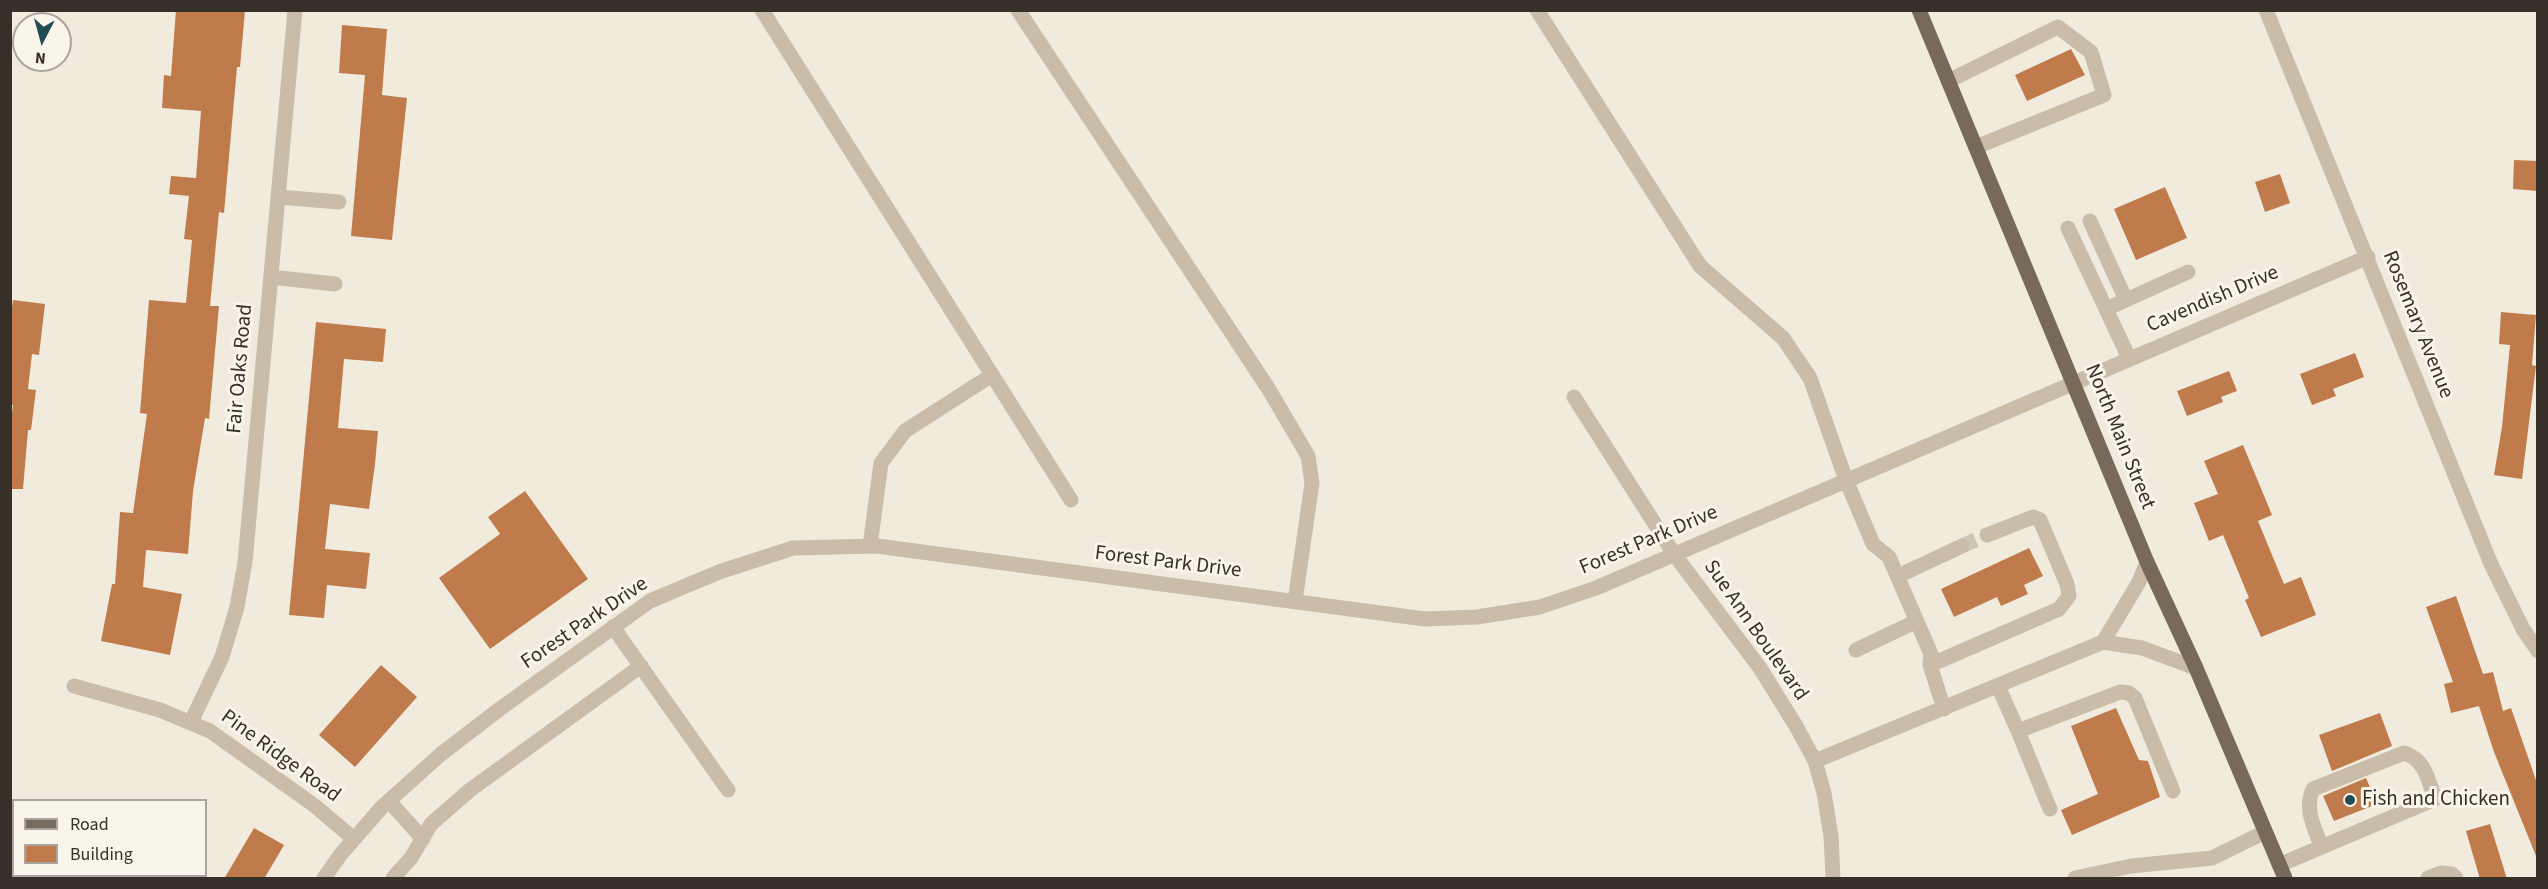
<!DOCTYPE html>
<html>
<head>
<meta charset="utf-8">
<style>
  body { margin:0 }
  #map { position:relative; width:2548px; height:889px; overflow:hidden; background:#f1ebde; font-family:"Source Sans 3",sans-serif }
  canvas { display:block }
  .frame { position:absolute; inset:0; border:12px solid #373029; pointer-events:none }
  .legend { position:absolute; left:12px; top:799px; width:195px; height:78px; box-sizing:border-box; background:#f9f5ea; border:2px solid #aba69d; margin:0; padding:8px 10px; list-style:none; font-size:18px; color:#373029 }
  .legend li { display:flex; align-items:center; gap:12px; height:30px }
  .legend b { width:30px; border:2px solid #aba69d }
  .north { position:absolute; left:12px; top:12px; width:60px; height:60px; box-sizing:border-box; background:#f9f5ea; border:2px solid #aba69d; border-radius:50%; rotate:186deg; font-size:16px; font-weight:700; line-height:24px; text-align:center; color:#373029 }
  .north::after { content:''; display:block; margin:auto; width:21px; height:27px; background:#214b57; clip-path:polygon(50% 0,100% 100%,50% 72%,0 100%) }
</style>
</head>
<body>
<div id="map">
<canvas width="2548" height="889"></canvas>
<div class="frame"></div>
<ul class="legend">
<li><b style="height:8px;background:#786a5b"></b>Road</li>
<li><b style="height:16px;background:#c07b4d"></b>Building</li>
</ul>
<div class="north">N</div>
</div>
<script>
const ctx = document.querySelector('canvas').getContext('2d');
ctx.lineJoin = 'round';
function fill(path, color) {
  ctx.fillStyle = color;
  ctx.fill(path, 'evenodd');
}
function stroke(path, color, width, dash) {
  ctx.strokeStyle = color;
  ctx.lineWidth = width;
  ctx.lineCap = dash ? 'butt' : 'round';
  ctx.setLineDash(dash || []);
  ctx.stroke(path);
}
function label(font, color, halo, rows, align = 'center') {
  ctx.font = font + ' "Source Sans 3",sans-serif';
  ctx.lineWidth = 6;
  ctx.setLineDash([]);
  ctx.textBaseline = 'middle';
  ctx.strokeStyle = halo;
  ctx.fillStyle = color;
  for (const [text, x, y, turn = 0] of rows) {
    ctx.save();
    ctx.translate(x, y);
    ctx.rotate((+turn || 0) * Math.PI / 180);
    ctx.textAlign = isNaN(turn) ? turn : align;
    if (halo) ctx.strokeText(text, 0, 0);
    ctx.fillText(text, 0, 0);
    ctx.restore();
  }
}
fill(new Path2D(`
  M176,10h69l-5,57h-3l-13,146 -5,-1 -9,94h9l-10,113 -4,-1 -12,73 -5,63 -42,-4 -3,37 39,7 -12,61 -69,-14 11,-57h3l5,-72 13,1 14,-99 -7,-1 9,-113 37,3 6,-63 -8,-1 5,-43 -20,-2 2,-18 25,2 5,-67 -39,-3 2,-33 7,1z
  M342,25l45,4 -5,66 25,3 -15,142 -41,-4 14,-161 -26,-2z
  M2071,49l14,26 -58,26 -12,-26z
  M2514,160l24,1v30l-25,-2z
  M2280,174l10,29 -25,9 -10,-30z
  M2165,187l22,51 -51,22 -22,-51z
  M13,300l32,4 -6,51 -7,-1 -4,35 8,1 -5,40h-3l-5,59h-13v-61l3,-23h-3v-84z
  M2501,312l35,3 -4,50 4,1 -14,113 -28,-4 8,-48 8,-82 -11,-1z
  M316,322l70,7 -3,33 -39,-3 -6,69 40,3 -3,33 -6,45 -39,-5 -5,45 45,4 -4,36 -39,-4 -3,33 -35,-3z
  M2355,353l9,24 -31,12 3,7 -24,9 -12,-31z
  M2229,371l8,20 -16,6 2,5 -36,14 -10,-25z
  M2243,445l29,70 -14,6 26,63 17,-7 15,38 -55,22 -16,-37 4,-2 -26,-63 -14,6 -15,-38 24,-9 -14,-33z
  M525,491l63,88 -98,70 -51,-71 61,-44 -12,-17z
  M2029,548l14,28 -19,9 4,9 -27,12 -4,-9 -43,20 -13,-28z
  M2456,596l27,78 10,-2 10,39 8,-3 27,78v75l-44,-109 -15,-46 -28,7 -7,-29 9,-2 -27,-75z
  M381,665l36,32 -62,70 -36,-32z
  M2116,708l23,52 9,1 12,36 -88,38 -11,-25 37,-16 -27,-68z
  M2380,713l12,33 -60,25 -13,-36z
  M2366,778l11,26 -43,17 -11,-25z
  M2490,824l17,55h-27l-14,-48z
  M254,828l30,17 -20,34h-40z`), '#c07b4d');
stroke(new Path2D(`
  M1962,546l25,-11`), '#ccc6ba', 15, [15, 8]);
stroke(new Path2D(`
  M762,10l309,490
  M1018,10l250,378 40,68 4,27 -17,118
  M1537,10l163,256 83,72 27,40 36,102 27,64 16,13 42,97 -1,11 14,44
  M2266,10l225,554 32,65 15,22
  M1948,81l110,-54 33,25 13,43 -128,52
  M278,197l61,5
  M2090,221l36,79
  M2068,228l61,130
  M271,277l64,7
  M2106,309l82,-37
  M1574,397l100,157 86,114 36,58 19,35 9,32 7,43 2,42
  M870,546l11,-83 24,-32 87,-56
  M2147,562l-8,20 -36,60 39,6 54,20
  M1898,576l64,-30
  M613,627l115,163
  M1856,650l61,-29
  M1930,665l129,-56 10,-13 -2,-12 -27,-64 -7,-3 -46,18
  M74,686l86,24 50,21 105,75 39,33
  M1998,686l20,45 102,-39 9,1 6,5 38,93
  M191,722l31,-65 15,-50 8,-45 50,-552
  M2018,731l32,78
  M1815,761l288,-119
  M389,801l34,38
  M2279,865l156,-66c-7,-20 -10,-40 -31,-46l-91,36c-9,20 1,37 8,57
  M33,878v-2
  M324,878l17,-24 41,-47 59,-53 60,-46 149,-107 69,-29 74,-24 84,-2 548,73 52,-2 63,-10 56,-19 772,-331
  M393,878l18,-20 20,-34 39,-34 171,-124
  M2075,878l56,-12 81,-8 53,-26
  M2428,878l13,-5 11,1 4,4`), '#c9bdaa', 15);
stroke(new Path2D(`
  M1919,10l228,552 49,106 89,210`), '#786a5b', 15);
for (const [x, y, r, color] of [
  [2350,800,6,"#214b57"]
]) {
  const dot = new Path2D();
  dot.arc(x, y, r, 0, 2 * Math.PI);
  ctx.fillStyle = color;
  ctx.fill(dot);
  stroke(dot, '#f9f5ea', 2);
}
label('21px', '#373029', '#f9f5ea', [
  ["Cavendish Drive",2213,300,-23],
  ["Rosemary Avenue",2417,325,68],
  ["Fair Oaks Road",241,369,-85],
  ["North Main Street",2119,437,68],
  ["Forest Park Drive",1649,541,-23],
  ["Forest Park Drive",1168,563,7],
  ["Forest Park Drive",585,624,-34],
  ["Sue Ann Boulevard",1755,631,55],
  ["Pine Ridge Road",280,757,36]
]);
label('21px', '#373029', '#f9f5ea', [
  ["Fish and Chicken",2362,800]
], 'left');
</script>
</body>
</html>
